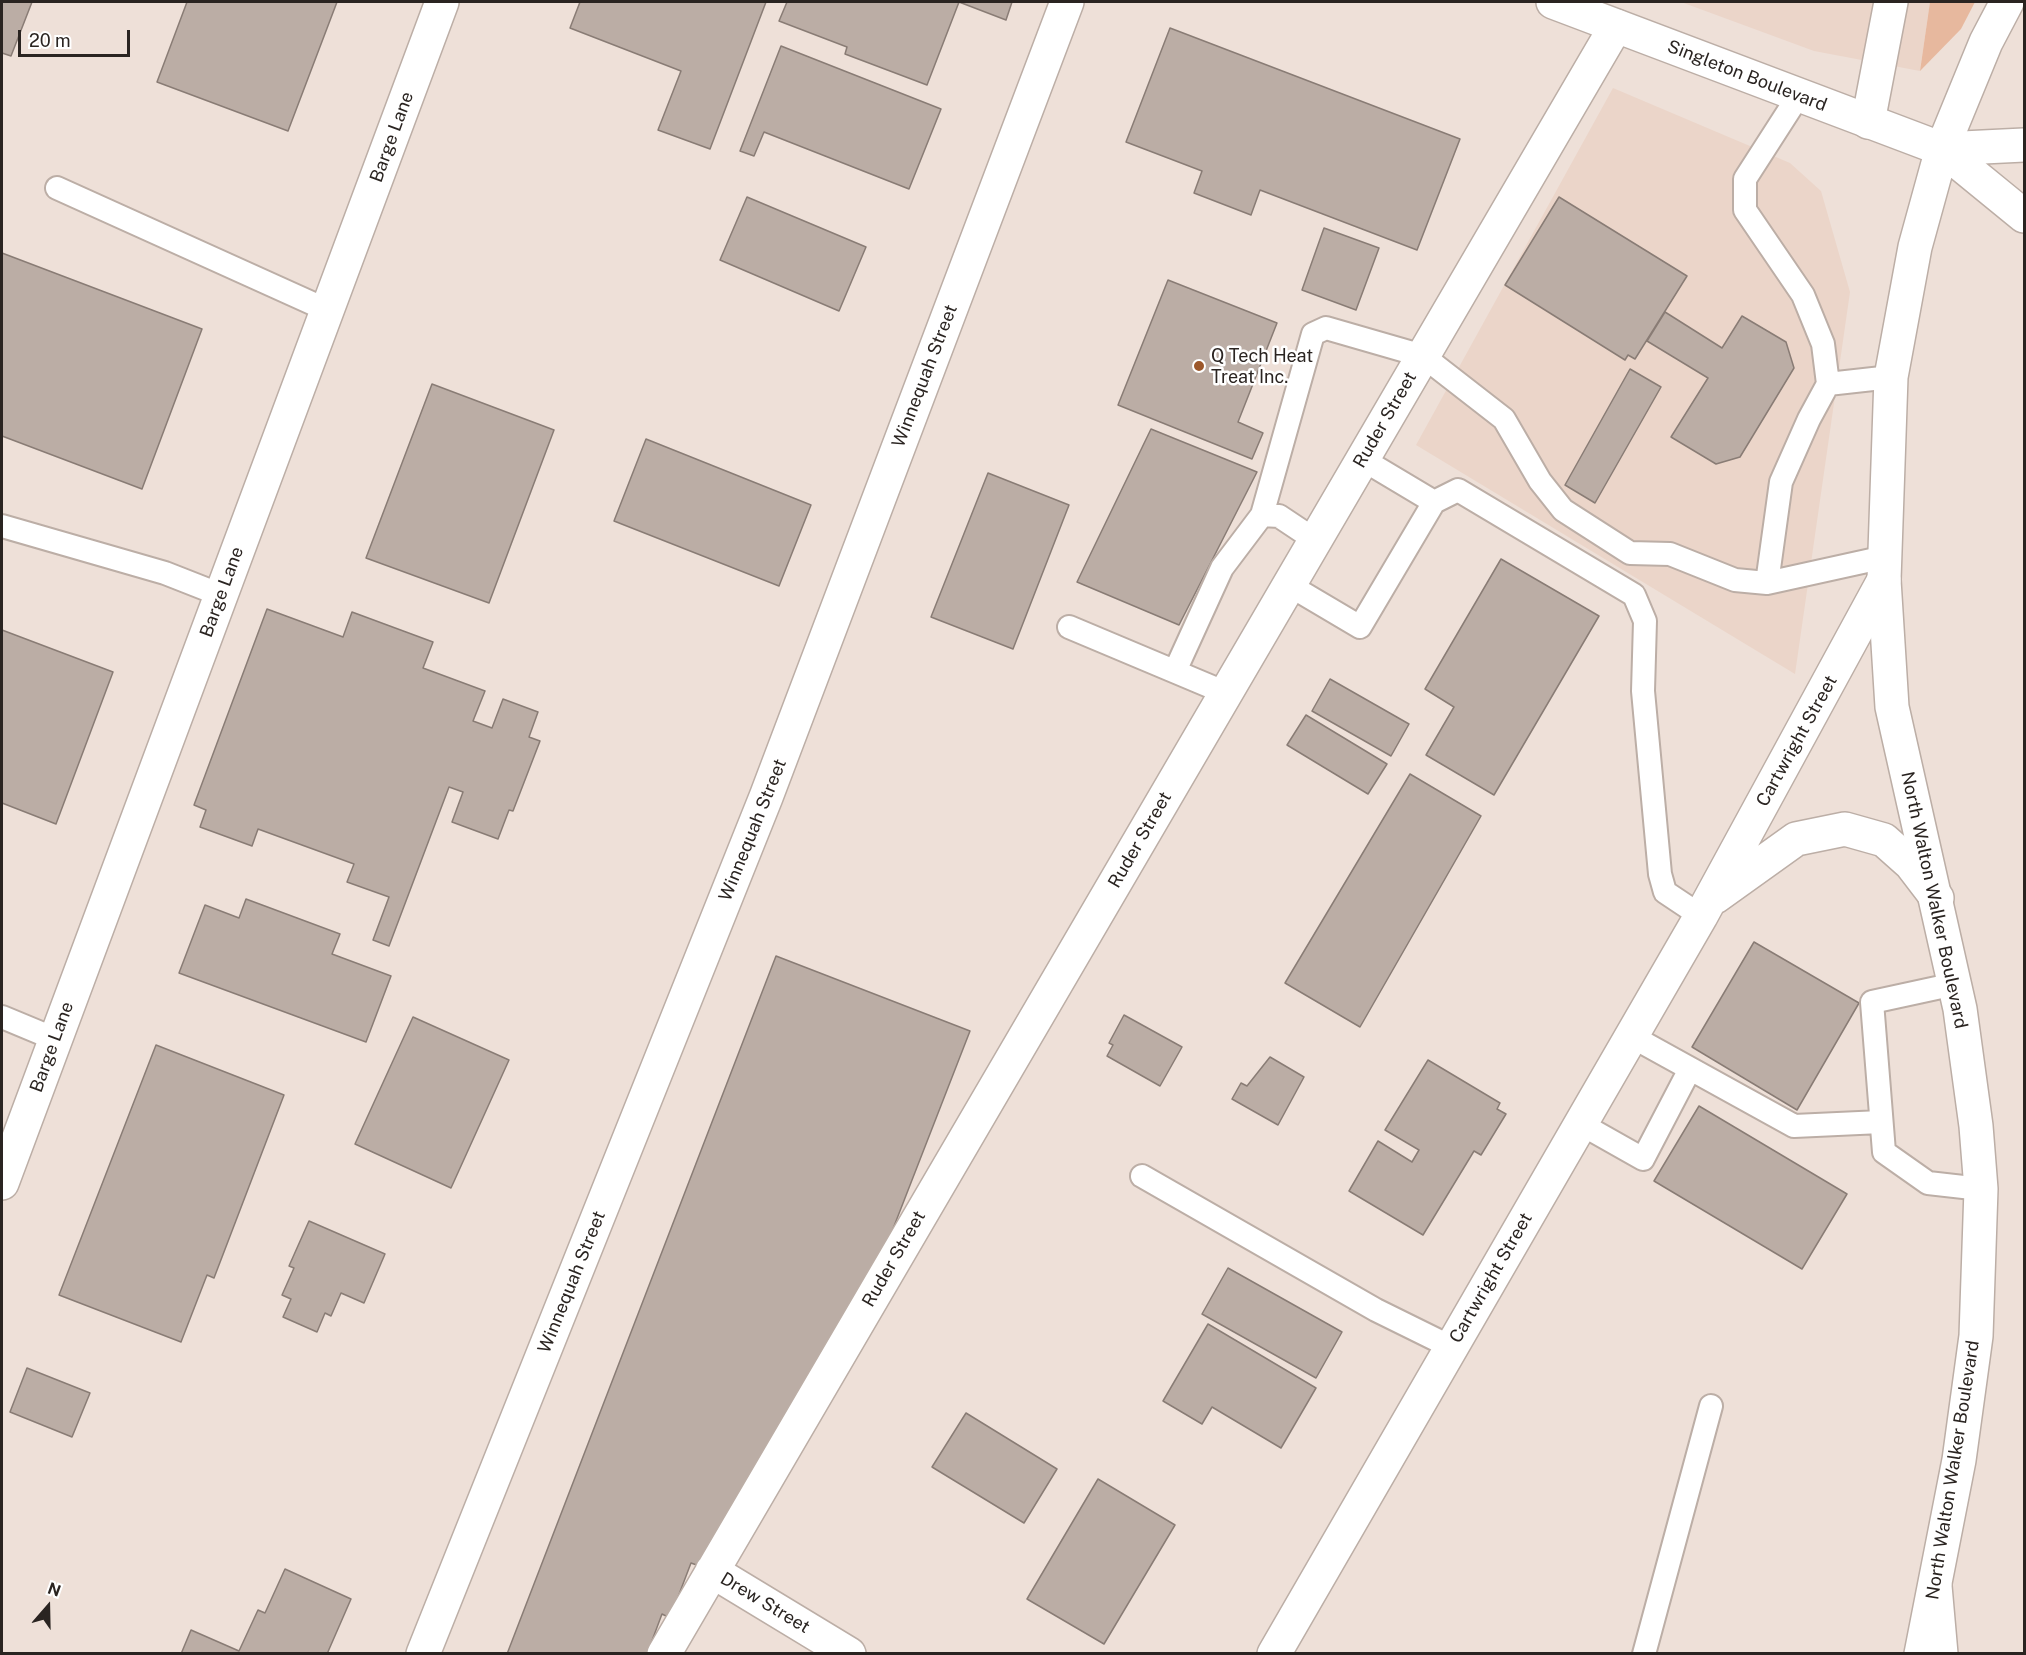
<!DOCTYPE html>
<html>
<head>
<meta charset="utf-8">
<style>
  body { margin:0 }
  #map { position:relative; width:2026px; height:1655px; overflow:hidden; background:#eee0d8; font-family:"Public Sans",sans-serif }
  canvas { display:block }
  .frame { position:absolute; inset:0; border:3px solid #2a2421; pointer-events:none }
  .north { position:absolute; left:18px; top:1577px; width:60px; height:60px; -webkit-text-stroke:4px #fff; paint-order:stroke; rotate:20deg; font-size:16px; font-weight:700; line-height:24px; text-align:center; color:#2a2421 }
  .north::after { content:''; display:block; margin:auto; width:21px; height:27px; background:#2a2421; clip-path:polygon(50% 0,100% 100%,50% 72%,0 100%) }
  .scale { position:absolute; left:18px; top:30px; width:112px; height:27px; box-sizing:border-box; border:3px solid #2a2421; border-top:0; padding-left:8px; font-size:18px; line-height:21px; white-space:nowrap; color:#2a2421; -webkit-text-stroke:4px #fff; paint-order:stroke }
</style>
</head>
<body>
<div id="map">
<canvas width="2026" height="1655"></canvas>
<div class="frame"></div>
<div class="north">N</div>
<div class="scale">20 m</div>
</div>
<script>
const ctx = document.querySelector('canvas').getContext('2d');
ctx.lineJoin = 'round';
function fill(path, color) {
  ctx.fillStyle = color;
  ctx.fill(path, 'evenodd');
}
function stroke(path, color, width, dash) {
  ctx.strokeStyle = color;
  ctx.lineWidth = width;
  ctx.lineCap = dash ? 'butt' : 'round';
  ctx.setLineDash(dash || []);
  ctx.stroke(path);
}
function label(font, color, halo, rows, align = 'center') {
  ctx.font = font + ' "Public Sans",sans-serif';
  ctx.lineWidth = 5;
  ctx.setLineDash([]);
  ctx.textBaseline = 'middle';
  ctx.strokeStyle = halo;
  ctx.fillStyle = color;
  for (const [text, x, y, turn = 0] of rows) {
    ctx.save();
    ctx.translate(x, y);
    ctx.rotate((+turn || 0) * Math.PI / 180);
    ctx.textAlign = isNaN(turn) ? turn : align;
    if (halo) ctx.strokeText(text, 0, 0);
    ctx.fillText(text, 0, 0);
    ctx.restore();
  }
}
fill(new Path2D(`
  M1681,2h249l-10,69 -106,-20z
  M1613,88l177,75 31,28 29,101 -55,382 -379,-229z`), '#ebd5c9');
fill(new Path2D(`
  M1930,2h45l-14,27 -41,42z`), '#e7b89e');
const building = new Path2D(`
  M2,2h30l-21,54 -9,-3z
  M187,2h150l-49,129 -131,-49z
  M580,2h186l-56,147 -52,-19 23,-59 -111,-43z
  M787,2h225l-6,18 -47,-18 -32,83 -82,-31 2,-7 -68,-26z
  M1170,28l290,111 -43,111 -157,-60 -9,25 -57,-22 8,-22 -76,-29z
  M781,46l160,63 -32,80 -145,-57 -10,24 -14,-5z
  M747,197l119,50 -27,64 -119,-51z
  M1559,197l128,79 -52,83 -7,-4 -3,5 -120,-75z
  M1324,228l55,20 -23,62 -54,-20z
  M2,253l200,76 -60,160 -140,-53z
  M1168,280l109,43 -39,99 25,11 -11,26 -134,-54z
  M1665,312l57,36 20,-32 44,26 8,26 -54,89 -24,7 -45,-27 37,-59 -61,-37z
  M1630,369l31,18 -66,116 -30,-18z
  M432,384l122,46 -65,173 -123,-45z
  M1151,429l106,43 -78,153 -102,-43z
  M646,439l165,66 -32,81 -165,-65z
  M988,473l81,32 -56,144 -82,-32z
  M1501,559l98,57 -105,179 -68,-40 28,-48 -29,-18z
  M267,609l76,28 9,-25 81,30 -10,26 62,23 -12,30 19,7 11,-29 35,13 -9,25 11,4 -27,70 -4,-1 -11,29 -46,-17 11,-30 -14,-5 -60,159 -16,-6 16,-43 -42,-15 7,-18 -96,-35 -6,17 -52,-19 6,-17 -12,-5z
  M2,630l111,42 -57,152 -54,-21z
  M1330,679l79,45 -18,32 -79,-45z
  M1306,715l81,49 -19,30 -81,-49z
  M1410,774l71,42 -121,211 -75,-44z
  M246,899l94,35 -8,20 59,22 -25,66 -187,-69 26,-68 34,13z
  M1754,942l105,61 -62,107 -105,-63z
  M776,956l194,75 -79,203 -186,334 -14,-5 -21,55 -8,-4 -15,40h-140z
  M1124,1015l58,32 -22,39 -53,-30 6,-11 -4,-2z
  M413,1017l96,43 -58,128 -96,-44z
  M156,1045l128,50 -70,183 -7,-3 -26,67 -122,-47z
  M1270,1057l34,20 -26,48 -46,-26 9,-16 6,3z
  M1428,1060l72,43 -3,6 9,5 -25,41 -7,-4 -51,84 -74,-44 29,-50 34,21 7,-12 -34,-20z
  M1699,1106l148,88 -45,75 -148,-88z
  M309,1221l76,33 -21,49 -23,-10 -10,23 -6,-3 -8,19 -34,-15 8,-18 -9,-4 12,-27 -5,-2z
  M1228,1268l114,64 -26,46 -114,-64z
  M1208,1324l108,64 -35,60 -69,-41 -10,17 -39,-23z
  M27,1368l63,25 -18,44 -62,-25z
  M966,1413l91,56 -33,54 -92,-56z
  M1098,1479l77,46 -71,119 -77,-45z
  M285,1569l66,30 -24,55h-146l10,-24 48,21 19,-41 7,3z`);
fill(building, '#bbada5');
stroke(building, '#897c75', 1.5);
const service = new Path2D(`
  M1799,95l-54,84v31l58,85 20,49 5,40
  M57,188l270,122
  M1434,502l24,-12 176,105 11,26 -2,70 17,183 5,18 36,24
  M1262,515l51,-181 13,-6 97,28 81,63 36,62 23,29 67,43 40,1 65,26 32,3 118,-26
  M2,526l163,47 56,22
  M1767,583l14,-101 28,-63 19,-35 63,-7
  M1289,585l71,42 74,-125 -72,-43
  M1069,627l157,66
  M1175,671l47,-103 40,-53 17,1 36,24
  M1955,984l-83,18 12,150 44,31 53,6
  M2,1017l53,22
  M1631,1036l163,90 87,-4
  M1581,1124l62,35 47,-90
  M1142,1176l234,134 75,37
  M1644,1654l67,-248`);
const minor = new Path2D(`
  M1868,122l23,-120
  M1715,897l81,-58 49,-10 39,11 27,24 26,34
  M2,1183l440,-1181
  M712,1571l137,83
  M423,1654l343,-857 301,-795
  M664,1654l952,-1628
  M1274,1654l427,-738 183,-336`);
const tertiary = new Path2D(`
  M1553,2l389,147`);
const secondary = new Path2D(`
  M1942,149l82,67
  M1942,149l82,-4
  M1921,1654l38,-194 17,-124 5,-147 -5,-63 -16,-117 -68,-302 -8,-127 7,-203 24,-130 27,-98`);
const motorway = new Path2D(`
  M1942,149l44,-107 21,-40
  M1935,1586l6,68`);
stroke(service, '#bcaea6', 26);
stroke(minor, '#bcaea6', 36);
stroke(tertiary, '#bcaea6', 36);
stroke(secondary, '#bcaea6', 36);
stroke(motorway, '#bcaea6', 36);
stroke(service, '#fff', 22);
stroke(minor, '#fff', 33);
stroke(tertiary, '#fff', 33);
stroke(secondary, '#fff', 33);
stroke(motorway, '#fff', 33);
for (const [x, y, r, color] of [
  [1199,366,6,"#9c572a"]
]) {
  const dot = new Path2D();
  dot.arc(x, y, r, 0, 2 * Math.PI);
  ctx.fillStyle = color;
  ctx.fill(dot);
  stroke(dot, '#fff', 2);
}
label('18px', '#2a2421', '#fff', [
  ["Singleton Boulevard",1747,76,21],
  ["Barge Lane",392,137,-70],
  ["Winnequah Street",925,376,-69],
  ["Ruder Street",1385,420,-60],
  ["Barge Lane",222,592,-70],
  ["Cartwright Street",1797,741,-61],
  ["Winnequah Street",753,830,-68],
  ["Ruder Street",1140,840,-60],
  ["North Walton Walker Boulevard",1934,900,78],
  ["Barge Lane",52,1047,-70],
  ["Ruder Street",894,1259,-60],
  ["Cartwright Street",1491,1278,-60],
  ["Winnequah Street",572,1282,-68],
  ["North Walton Walker Boulevard",1953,1470,-81],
  ["Drew Street",765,1603,31]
]);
label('18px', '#2a2421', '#fff', [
  ["Q Tech Heat",1211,356],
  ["Treat Inc.",1211,377]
], 'left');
</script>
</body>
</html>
